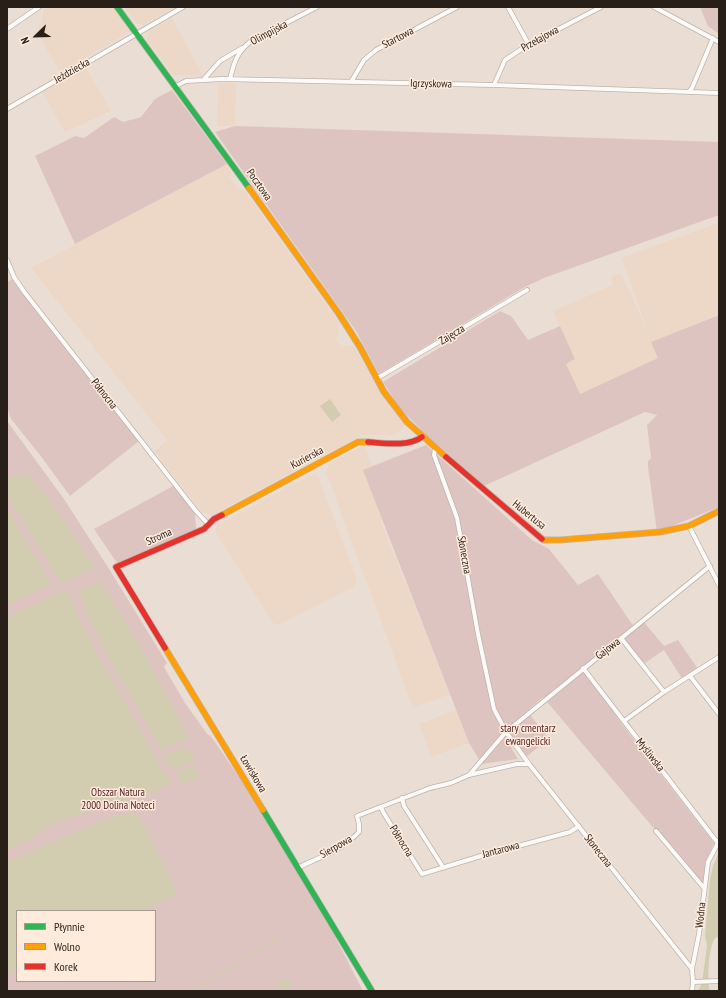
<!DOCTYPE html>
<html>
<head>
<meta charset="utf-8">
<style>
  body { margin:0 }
  #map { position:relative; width:726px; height:998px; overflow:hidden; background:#eaded4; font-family:"PT Sans Narrow",sans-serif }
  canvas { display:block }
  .frame { position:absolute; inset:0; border:8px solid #271f18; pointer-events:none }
  .legend { position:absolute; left:16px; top:910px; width:140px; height:72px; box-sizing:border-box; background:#feebdc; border:1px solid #a8998e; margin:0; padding:5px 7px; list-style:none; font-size:12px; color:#271f18 }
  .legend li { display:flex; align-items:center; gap:8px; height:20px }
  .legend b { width:20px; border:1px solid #a8998e }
  .north { position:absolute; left:16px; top:16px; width:40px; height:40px; -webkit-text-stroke:3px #feebdc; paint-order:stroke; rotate:247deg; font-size:11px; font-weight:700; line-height:16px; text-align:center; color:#271f18 }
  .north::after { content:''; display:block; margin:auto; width:14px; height:18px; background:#271f18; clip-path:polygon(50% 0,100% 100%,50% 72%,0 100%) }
</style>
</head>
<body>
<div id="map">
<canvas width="726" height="998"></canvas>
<div class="frame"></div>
<ul class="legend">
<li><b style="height:5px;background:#30b455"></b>Płynnie</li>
<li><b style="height:5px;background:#ff9f0a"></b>Wolno</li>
<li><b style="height:5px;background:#e5322d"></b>Korek</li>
</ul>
<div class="north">N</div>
</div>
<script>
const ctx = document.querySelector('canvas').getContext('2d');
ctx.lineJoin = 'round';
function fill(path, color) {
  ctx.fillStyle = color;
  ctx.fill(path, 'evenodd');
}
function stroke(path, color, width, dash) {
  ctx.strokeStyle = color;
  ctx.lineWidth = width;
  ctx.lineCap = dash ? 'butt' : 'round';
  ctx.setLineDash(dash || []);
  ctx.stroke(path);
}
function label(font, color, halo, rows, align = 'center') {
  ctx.font = font + ' "PT Sans Narrow",sans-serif';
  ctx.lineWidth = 3;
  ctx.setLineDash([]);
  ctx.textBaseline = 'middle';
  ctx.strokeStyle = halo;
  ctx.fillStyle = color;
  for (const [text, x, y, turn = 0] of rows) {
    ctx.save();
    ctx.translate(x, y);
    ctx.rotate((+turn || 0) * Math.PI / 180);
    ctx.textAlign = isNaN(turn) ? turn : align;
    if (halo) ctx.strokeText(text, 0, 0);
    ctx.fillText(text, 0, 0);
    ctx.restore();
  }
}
fill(new Path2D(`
  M47,7h65l19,24 -71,42 -22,-39 2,-2 -2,-5 4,-2 1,-15h3z
  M124,7h52l-32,18 -8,-2z
  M172,18l31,58 -30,-1 -26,-35 2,-9z
  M86,67l25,44 -46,21 -23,-40z
  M218,83h18l-1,43h-18z
  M227,164l4,7v5l-1,1 8,12 6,1 96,134 -2,12 -2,3 6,9 3,-3 9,2 28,49 23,30 -11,9h-32l-150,80 -10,-3 -48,-61 13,-11 -136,-172z
  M719,223v91l-68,28 7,16 -78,36 -14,-30 9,-5 -22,-48 60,-26 -2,-8 10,-4 28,62 -27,-77 29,-11z
  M364,445l27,70 -11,5 70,174 -37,14 -87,-236 3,-8z
  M313,474l5,2 39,104 -2,6 -77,39 -5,-2 -58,-92 2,-6z
  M456,710l13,33 -38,14 -12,-33z`), '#edd7c6');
fill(new Path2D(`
  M700,7h19v27l-11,-8z
  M172,90l55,74 -152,80 -40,-88 40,-20 9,2 30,-21 9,5 18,-5 14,-18z
  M235,126l484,16v73l-175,63 -21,10 -144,86 -23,-43 -141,-199z
  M12,279l127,162 -69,55 -30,-41 -29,-36 -4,-12v-125z
  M500,311l11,5 17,24 32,-14 15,33 -9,5 14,30 78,-36 -7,-16 68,-27v192l-62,25 -9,-65v-6l3,-3 -4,-33 10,-10 -12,-3 -161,74 -58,-51 -27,-28 -16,-25z
  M7,421l57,78 47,73 56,91 -3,4 21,36 23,32h2l32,46 68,107 53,103h-356zM17,911h138v70h-138z
  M426,445l106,95 17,9 29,36 20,-11 36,53 9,-6 21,25 14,-6 20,29 -15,11 -19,-30 -22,15 -21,-27 -40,30 24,29 16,26 93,120 -8,18 -2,27 -161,-191 -41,36 16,26 -36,5 -13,-21 -106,-273z
  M175,485l20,28 1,16 -79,34 -23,-34z
  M529,716h2l18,23 -23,18 -16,-24v-1z`), '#dec4c0');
fill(new Path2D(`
  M330,399l11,16 -9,7 -12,-16z
  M25,474l9,6 6,10 3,-1 52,79 -34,15 -54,-87v-17l10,-4z
  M7,509l43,73 -1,4 -42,18z
  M101,581l47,79 40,75 -4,5 -22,10 -51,-88 -21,-41 -11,-30 4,-4z
  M65,591l5,2 4,15 17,34 75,134 6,4v2l-16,10 -60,17 -46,16 -16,12 -27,14v-235z
  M185,747l5,4 5,9 -19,9 -7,-1 -5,-12z
  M195,766l5,13 -18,5 -4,-11z
  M134,813l10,12 33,66 -1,3 -35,17h-124v60l-10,5v-114l86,-38 32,-10z
  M719,852v85l-4,1c-7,10 -8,42 -5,53h-12l4,-8 5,-37 -2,-11 5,-56 3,-13z
  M288,979l4,5 -3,5c-5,2 -10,0 -12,-5l5,-4z`), '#d2cdb0');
stroke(new Path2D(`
  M715,7l4,6
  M125,981l5,10
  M191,991l89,-54`), '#d2cdb0', 1.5);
const street = new Path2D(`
  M508,7l21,38
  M654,7l65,35
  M7,29l32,-22
  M204,79l16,-18 22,-13
  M230,79c4,-17 7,-27 21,-38l66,-34
  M351,82l13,-22 12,-10 81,-43
  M494,85l11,-25 21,-14 75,-39
  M176,86l10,-5 36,-2 272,6 225,8
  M689,92l3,-4 21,-50
  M7,109l176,-102
  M7,260l7,17 11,16 171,218 12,13
  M376,379l151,-89
  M435,449l-1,6 23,63 21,116 16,75 12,23 23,32 163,205
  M689,526l30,59
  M621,638l43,54
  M583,668l134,174
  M690,676l29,38
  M624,721l40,-29 55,-35
  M469,775l48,-11h12
  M402,798l2,8 39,61
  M381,807l2,5 39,62 59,-18 89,-24 9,-6
  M656,831l48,57
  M297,868c21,-10 45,-18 62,-36v-8l-2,-8 73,-28 21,-5 18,-8 37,-43 204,-166
  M693,982l26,-1
  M692,991l1,-9 -1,-13 7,-35 9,-72 11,-21`);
const fast = new Path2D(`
  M117,7l132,181
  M263,810l109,181`);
const slow = new Path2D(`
  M249,188l90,126 21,33 24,45 23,30 39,35
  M222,515l136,-73h10
  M542,539l2,1h16l100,-8 29,-6 30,-15
  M165,648l98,162`);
const jam = new Path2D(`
  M368,442c17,1 40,5 54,-5
  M446,457l96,82
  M165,648l-49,-81 88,-38 10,-10 8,-4`);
stroke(street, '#bdb4ac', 5.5);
stroke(fast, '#bdb4ac', 7);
stroke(slow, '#bdb4ac', 7);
stroke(jam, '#bdb4ac', 7);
stroke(street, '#fcfaf9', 4);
stroke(fast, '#30b455', 5.5);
stroke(slow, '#ff9f0a', 5.5);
stroke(jam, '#e5322d', 5.5);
label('11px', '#271f18', '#feebdc', [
  ["Olimpijska",269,33,-28],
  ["Startowa",398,38,-28],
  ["Przełajowa",540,39,-29],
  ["Jeździecka",72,71,-30],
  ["Igrzyskowa",431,84,1],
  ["Pocztowa",259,185,55],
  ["Zajęcza",452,335,-31],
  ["Północna",104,394,52],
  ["Kurierska",307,458,-28],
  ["Hubertusa",529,515,39],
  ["Stroma",159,537,-24],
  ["Słoneczna",464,555,80],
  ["Gajowa",608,649,-38],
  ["Myśliwska",650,755,52],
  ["Łowiskowa",253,774,59],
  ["Północna",401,841,58],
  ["Sierpowa",336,847,-30],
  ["Jantarowa",501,850,-15],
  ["Słoneczna",598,851,52],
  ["Wodna",701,915,-84]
]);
label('11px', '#562027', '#feebdc', [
  ["stary cmentarz",528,729],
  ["ewangelicki",528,742],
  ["Obszar Natura",118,793],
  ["2000 Dolina Noteci",118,806]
]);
</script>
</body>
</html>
